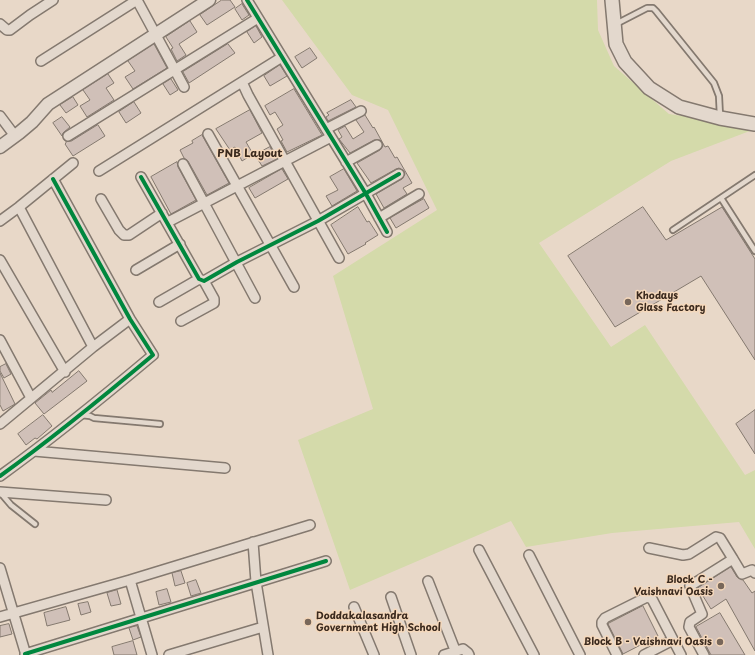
<!DOCTYPE html>
<html>
<head>
<meta charset="utf-8">
<style>
  body { margin:0 }
  canvas { display:block; background:#e8d8c8 }
</style>
</head>
<body>
<canvas width="755" height="655"></canvas>
<script>
const ctx = document.querySelector('canvas').getContext('2d');
ctx.lineJoin = 'round';
function fill(path, color) {
  ctx.fillStyle = color;
  ctx.fill(path, 'evenodd');
}
function stroke(path, color, width, dash) {
  ctx.strokeStyle = color;
  ctx.lineWidth = width;
  ctx.lineCap = dash ? 'butt' : 'round';
  ctx.setLineDash(dash || []);
  ctx.stroke(path);
}
function label(font, color, halo, rows, align = 'center') {
  ctx.font = font + ' "Playpen Sans",sans-serif';
  ctx.lineWidth = 3;
  ctx.setLineDash([]);
  ctx.textBaseline = 'middle';
  ctx.strokeStyle = halo;
  ctx.fillStyle = color;
  for (const [text, x, y, turn = 0] of rows) {
    ctx.save();
    ctx.translate(x, y);
    ctx.rotate((+turn || 0) * Math.PI / 180);
    ctx.textAlign = isNaN(turn) ? turn : align;
    if (halo) ctx.strokeText(text, 0, 0);
    ctx.fillText(text, 0, 0);
    ctx.restore();
  }
}
fill(new Path2D(`
  M282,0h315l1,30 16,36 55,48 86,13v2l-84,32 -132,82 72,104 34,-22 100,150 10,-5v79l-16,-27 -127,11 -86,14 -15,-26 -161,69 -52,-150 75,-31 -40,-133 104,-66 -49,-100 -36,-15z`), '#d4daaa');
const building = new Path2D(`
  M222,0h8l5,7 -28,18 -7,-10z
  M242,4l7,11 -7,5 -7,-11z
  M190,21l7,11 -18,12 7,11 -9,6 -6,-12 2,-1 -7,-11z
  M256,26l6,11 -8,6 -7,-11z
  M154,44l13,24 -34,21 -8,-12 10,-6 -7,-10z
  M228,44l7,9 -46,30 -6,-11z
  M310,48l7,10 -15,10 -7,-11z
  M280,65l7,11 -17,10 -6,-10z
  M108,74l6,9 -8,5 8,12 -27,17 -7,-11 10,-6 -7,-10z
  M171,79l7,11 -8,5 -7,-11z
  M294,89l28,46 -35,17 -6,-11 2,-1 -6,-11 6,-4 -8,-13 -5,3 -5,-9z
  M73,97l5,8 -12,8 -6,-8z
  M351,100l5,7 -28,14 -2,-4 3,-2 -2,-2z
  M134,102l7,11 -15,10 -7,-11z
  M250,110l12,23 -16,9 7,12 -11,7 -7,-14 -5,3 -14,-21z
  M365,115l8,13 1,-1 11,20 3,-1 7,12 2,-1 15,26 -9,5 4,6 -23,14 -8,-14 26,-15 3,-5 -1,-3 -5,-3 -3,1 -25,14 -14,-20 23,-13 3,-4 -1,-4 -2,-2h-6l-24,13 -11,-14 3,-2 -4,-7 7,-4 8,13 11,-7 -8,-12z
  M62,117l8,10 -7,6 -1,3 -9,-13z
  M98,125l7,11 -32,20 -8,-12 1,-1v-2h5z
  M202,135l27,48 -22,12 -19,-34 -4,-3 -4,-8 13,-7 -1,-2z
  M270,147l7,12 -15,7 -7,-11z
  M177,162l1,5 18,33 -25,14 -20,-37z
  M282,169l6,10 -33,19 -6,-10z
  M344,169l13,22 -25,15 -6,-10 12,-6 -8,-13z
  M424,199l5,9 -33,20 -6,-10z
  M358,207l9,15 2,-1 9,14 -13,8 1,1 -18,10 -17,-29z
  M643,207l23,33 56,-33 33,52v101l-54,-84 -86,51 -47,-71z
  M6,364l5,10 -7,4 -4,-7v-4z
  M79,371l8,10 -43,33 -9,-11 16,-13 1,2z
  M0,373l15,31 -12,7 -3,-6z
  M755,410v44l-19,-30z
  M43,415l9,11 -15,13 -2,-1 -9,7 -8,-11z
  M731,567l6,10 6,3 9,13 3,-2v60l-29,-52 -15,10 -13,-21z
  M181,571l4,12 -10,3 -3,-13z
  M196,580l5,13 -10,3 -4,-13z
  M167,589l4,13 -12,3 -3,-13z
  M117,590l4,14 -10,2 -4,-13z
  M88,602l3,10 -10,3 -3,-11z
  M643,606l15,30 -35,18 -15,-30z
  M66,607l4,13 -23,6 -3,-13z
  M720,613l25,42h-34l-15,-28z
  M9,624l3,10 -12,3v-11z
  M137,626l4,11 -8,3 -4,-12z
  M133,641l4,14h-23l-2,-8z`);
fill(building, '#d0c0b8');
stroke(building, '#84796f', 1);
const service = new Path2D(`
  M616,24l31,-16h6l3,3 58,72 5,13 1,20
  M721,198l34,53
  M673,230l82,-55
  M81,415l9,1 4,2 66,6
  M0,492l11,13 24,19`);
const minor = new Path2D(`
  M137,0l47,87
  M247,0l119,194 21,38
  M0,24l7,6h3l20,-15 23,-15
  M41,61l96,-61
  M242,82l6,13 91,163
  M0,116l15,20
  M326,129l35,-18
  M208,134l86,153
  M68,136l190,-118
  M346,162l31,-17
  M183,164l72,134
  M99,171l183,-114
  M141,177l58,102 5,2 33,-19 81,-41 81,-47
  M101,199l18,31 5,5h5l33,-22
  M19,207l74,140
  M379,218l40,-24
  M0,221l19,-14 54,-44
  M168,222l163,-85
  M0,260l65,112
  M136,270l44,-26
  M159,302l40,-23
  M181,321l33,-18v-4l-10,-18
  M0,340l31,58
  M0,424l93,-77 37,-28
  M34,451l191,17
  M0,476c53,-38 103,-79 153,-121l-23,-36 -77,-140
  M0,492l106,8
  M253,542l3,40 12,73
  M649,548l34,7 6,-1 27,-17 4,1 13,21
  M479,550l55,105
  M529,555l51,100
  M0,568l26,87
  M428,581l27,69
  M391,597l20,58
  M354,607l20,48
  M0,617l130,-37
  M25,654l301,-93
  M152,655l-22,-75 180,-55
  M169,655l94,-28
  M444,655l19,-6 5,4 1,2
  M617,655l-15,-30v-3l3,-4 42,-21 5,2 29,56
  M644,655l29,-15
  M704,655l-15,-28 1,-5 12,-8 -12,-28 43,-27 9,15 10,-4 3,3`);
const tertiary = new Path2D(`
  M0,147l19,-14 13,-11 16,-18 161,-104`);
const secondary = new Path2D(`
  M612,0l4,44 9,18 24,26 30,19 41,11 35,6`);
stroke(service, '#84796f', 8);
stroke(minor, '#84796f', 12);
stroke(tertiary, '#84796f', 15);
stroke(secondary, '#84796f', 16);
stroke(service, '#e3d8cd', 4.5);
stroke(minor, '#e3d8cd', 9);
stroke(tertiary, '#e3d8cd', 12);
stroke(secondary, '#e3d8cd', 13);
stroke(new Path2D(`
  M247,0l119,194 21,38
  M141,177l58,102 5,2 33,-19 81,-41 81,-47
  M0,476c53,-38 103,-79 153,-121l-23,-36 -77,-140
  M25,654l301,-93`), '#00873e', 4);
for (const [x, y, r, color] of [
  [628,302,4,"#78675a"],
  [721,586,4,"#78675a"],
  [308,622,4,"#78675a"],
  [720,642,4,"#78675a"]
]) {
  const dot = new Path2D();
  dot.arc(x, y, r, 0, 2 * Math.PI);
  ctx.fillStyle = color;
  ctx.fill(dot);
  stroke(dot, '#f5d8bb', 1.5);
}
label('bold 10px', '#3b2a1e', '#f5d8bb', [
  ["Khodays",636,296],
  ["Glass Factory",636,308],
  ["Block C -",713,580,"right"],
  ["Vaishnavi Oasis",713,592,"right"],
  ["Doddakalasandra",316,616],
  ["Government High School",316,628],
  ["Block B - Vaishnavi Oasis",712,642,"right"]
], 'left');
label('bold 11px', '#3b2a1e', '#f5d8bb', [
  ["PNB Layout",250,154]
]);
</script>
</body>
</html>
